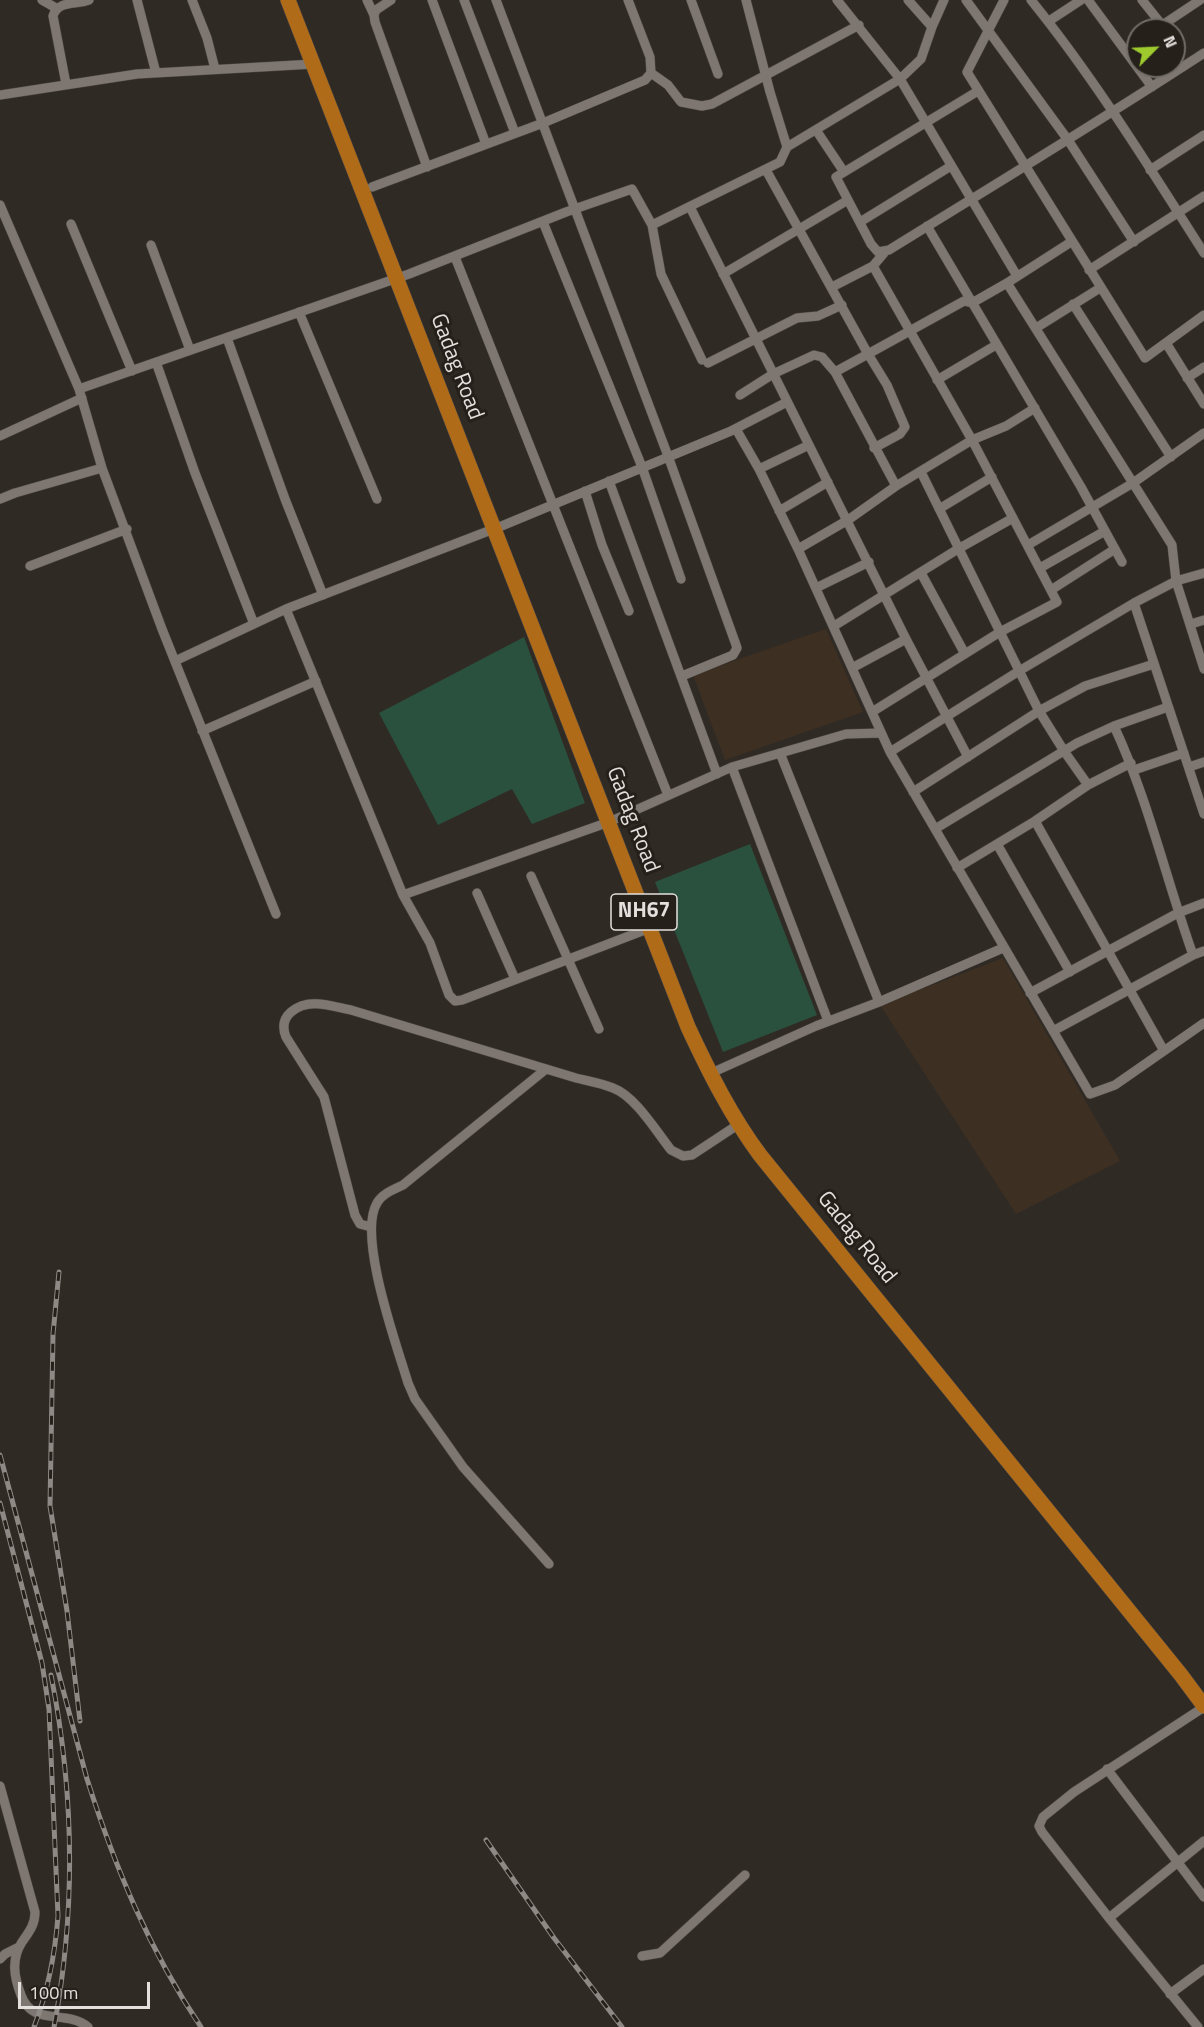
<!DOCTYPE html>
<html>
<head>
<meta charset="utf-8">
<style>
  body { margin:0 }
  #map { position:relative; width:1204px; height:2027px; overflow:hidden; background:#302a25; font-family:"Titillium Web",sans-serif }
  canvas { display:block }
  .north { position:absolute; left:1126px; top:18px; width:60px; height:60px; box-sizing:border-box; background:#26201b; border:2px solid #726d69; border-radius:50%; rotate:66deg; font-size:16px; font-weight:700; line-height:24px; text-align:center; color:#e4e0dd }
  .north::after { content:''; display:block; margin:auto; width:21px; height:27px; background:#9eca2e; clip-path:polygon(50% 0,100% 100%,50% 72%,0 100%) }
  .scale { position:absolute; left:18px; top:1982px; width:132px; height:27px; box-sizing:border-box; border:3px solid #e4e0dd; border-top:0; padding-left:8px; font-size:18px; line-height:21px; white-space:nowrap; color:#e4e0dd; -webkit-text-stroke:4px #26201b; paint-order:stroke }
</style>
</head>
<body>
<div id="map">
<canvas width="1204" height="2027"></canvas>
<div class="north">N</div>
<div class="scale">100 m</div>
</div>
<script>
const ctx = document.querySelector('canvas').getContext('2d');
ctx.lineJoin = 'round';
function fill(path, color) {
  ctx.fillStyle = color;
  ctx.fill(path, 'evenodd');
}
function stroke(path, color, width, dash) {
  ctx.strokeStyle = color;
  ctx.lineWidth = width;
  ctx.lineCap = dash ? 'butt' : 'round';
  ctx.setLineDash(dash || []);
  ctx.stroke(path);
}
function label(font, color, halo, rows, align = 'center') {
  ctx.font = font + ' "Titillium Web",sans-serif';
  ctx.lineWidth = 6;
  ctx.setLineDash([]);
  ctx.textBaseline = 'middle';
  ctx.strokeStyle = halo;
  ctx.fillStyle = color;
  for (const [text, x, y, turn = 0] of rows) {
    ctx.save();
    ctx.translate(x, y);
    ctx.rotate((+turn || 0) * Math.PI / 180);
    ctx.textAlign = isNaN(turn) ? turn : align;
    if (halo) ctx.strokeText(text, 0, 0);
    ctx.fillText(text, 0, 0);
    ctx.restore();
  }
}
fill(new Path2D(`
  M826,629l37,83 -138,48 -32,-85z
  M1003,958l117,203 -104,53 -136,-209z`), '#3d3022');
fill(new Path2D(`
  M524,637l61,166 -53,21 -20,-35 -74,36 -59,-112z
  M750,844l67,171 -94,37 -68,-170z`), '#2a513d');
const minor = new Path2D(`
  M42,0l14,8
  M137,0l19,73
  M192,0l15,38 8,31
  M367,0l7,15
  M391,0l-15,10 -2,5 1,7 52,145
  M432,0l54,144
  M464,0l51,133
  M496,0l172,456 67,186 2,6 -4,7 -51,21
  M691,0l27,74
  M837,0l63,79 117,197
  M908,0l24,27
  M966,0l102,140 66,102
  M1004,0l-37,72 178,286 59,-43
  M1031,0c64,79 118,167 173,253
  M1088,0l64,87
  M1142,0l20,25
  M1049,21l32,-21
  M1155,30l45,-30
  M1127,51l11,-9
  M651,73l17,12 13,17 21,4 10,-2 147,-79
  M66,84l-13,-68c5,-16 23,-11 36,-16
  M978,91l-142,86 35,67 7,8 11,-2c105,-65 211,-129 315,-197
  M0,95l137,-21 177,-10
  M816,130l28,42
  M787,147l113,-68 21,-20 11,-32 12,-27
  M766,170l102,184 -33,18 61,114
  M1150,170l54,-35
  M372,187l171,-64 102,-43 6,-7 -1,-16 -22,-57
  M0,205l79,184 23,79 60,161 114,285
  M690,207l216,432 62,118
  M543,222l99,245 39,112
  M860,222l91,-56
  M71,224l61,147
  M652,225l9,49 41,86
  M927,226l154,261 41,75
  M151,245l39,105
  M455,257l213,538
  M1089,270l115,-74
  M723,274l125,-74
  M1007,283l165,262 4,36 28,88
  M832,287l41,-21 11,-13
  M1073,304l98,153
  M299,312l78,187
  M1036,328l64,-40
  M227,338l58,161 38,96
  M1166,343l38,61
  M156,362l39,111 59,151
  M708,363l89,-45 21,-2 24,-11
  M1187,378l17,-11
  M937,380l59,-35
  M79,389l330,-115 157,-62 66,-23 20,36 128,-63 7,-15 -17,-55 -24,-92
  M740,395l33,-21 41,-19 8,2 13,15
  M736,429l23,40 39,80 92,203 200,342 25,-9 89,-62
  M0,436l82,-38
  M874,448l26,-14 5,-7 -18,-42 -19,-31 96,-53 8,2 35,-20 64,-41
  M759,469l50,-24
  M921,472l118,239 25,40 24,34
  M609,481l108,293
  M585,491l17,54 27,66
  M0,499l15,-6 87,-25
  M939,509l53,-32
  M779,511l49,-29
  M1028,545l105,-62 71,-50
  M798,549l50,-29 48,-34 76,-46 34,-14 29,-18
  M30,566l97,-37
  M1040,568l65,-37
  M921,573l44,81
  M816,588l53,-26
  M1051,590l64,-41
  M1134,603l42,-22 28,-8
  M286,609l117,286 206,-73 123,-55 114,-33 35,-1
  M1191,624l13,-4
  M834,626l124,-77 55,-31
  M175,661l111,-52 218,-84 227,-94 56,-29
  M852,668l54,-29
  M1168,707l-54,19c34,73 52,153 79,229
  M872,712l128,-80 57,-30 -85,-162 -99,-174
  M202,731l114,-50
  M890,752l129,-81 115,-68 70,211
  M780,753l99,249
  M732,767l96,254
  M1189,767l15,-5
  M1134,770l50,-17
  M913,792l126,-81 46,-25 69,-22
  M1035,821l129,230
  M935,829l142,-86 37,-17
  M997,844l73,128
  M957,868l78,-47 53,-36 43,-22
  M531,876l68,153
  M477,893l38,86
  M403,895l27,48 19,52 6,6 7,-1 188,-72
  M1030,993l148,-80 26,-10
  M1053,1031l140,-76 11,-4
  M546,1069l-143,116c-9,4 -21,9 -26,18 -20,33 20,143 31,180l7,16 48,68 86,97
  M718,1070l98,-44 63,-24 124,-54
  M371,1227l-11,-3 -5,-9 -31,-118 -38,-60c-4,-10 -3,-18 5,-25 17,-15 40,-6 60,-2l225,68c12,3 25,5 37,10 22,8 43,43 58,62l12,6 9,-1 47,-31
  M1107,1769l97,128
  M0,1786l35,126c0,13 -6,20 -13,30 -11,17 -8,35 -1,53 11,32 45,14 67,32
  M1109,1918l95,-77
  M642,1956l18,-3 85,-78
  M0,1959l5,-5 14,-7
  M1170,1994l34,-25
  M1198,2027l-89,-109 -67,-86 -3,-6 4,-9 31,-25 130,-85`);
const trunk = new Path2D(`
  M288,0l400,1027c21,45 43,89 72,128l421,520 23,31`);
stroke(minor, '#4d4844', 10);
stroke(trunk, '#4d4844', 16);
stroke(minor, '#7e7771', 9);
stroke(trunk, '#b06b19', 15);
const rail = new Path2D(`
  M59,1272l-6,62 -3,172 17,105 13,110
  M0,1455l87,324c28,88 62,171 114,248
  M0,1503l42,160 7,46 9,207c-3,39 -10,75 -24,111
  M51,1675c23,116 25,236 3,352
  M486,1840l68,98 68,89`);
stroke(rail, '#8e8985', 5);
stroke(rail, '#26201b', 3, [9]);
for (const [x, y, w] of [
  [644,912,66]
]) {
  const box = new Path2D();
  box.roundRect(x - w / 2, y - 18, w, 36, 4.5);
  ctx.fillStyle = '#26201b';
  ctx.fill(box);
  stroke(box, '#e4e0dd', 1.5);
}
label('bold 21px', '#e4e0dd', null, [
  ["NH67",644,912]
]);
label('22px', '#e4e0dd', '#26201b', [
  ["Gadag Road",456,367,69],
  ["Gadag Road",632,820,69],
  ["Gadag Road",856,1238,51]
]);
</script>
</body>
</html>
